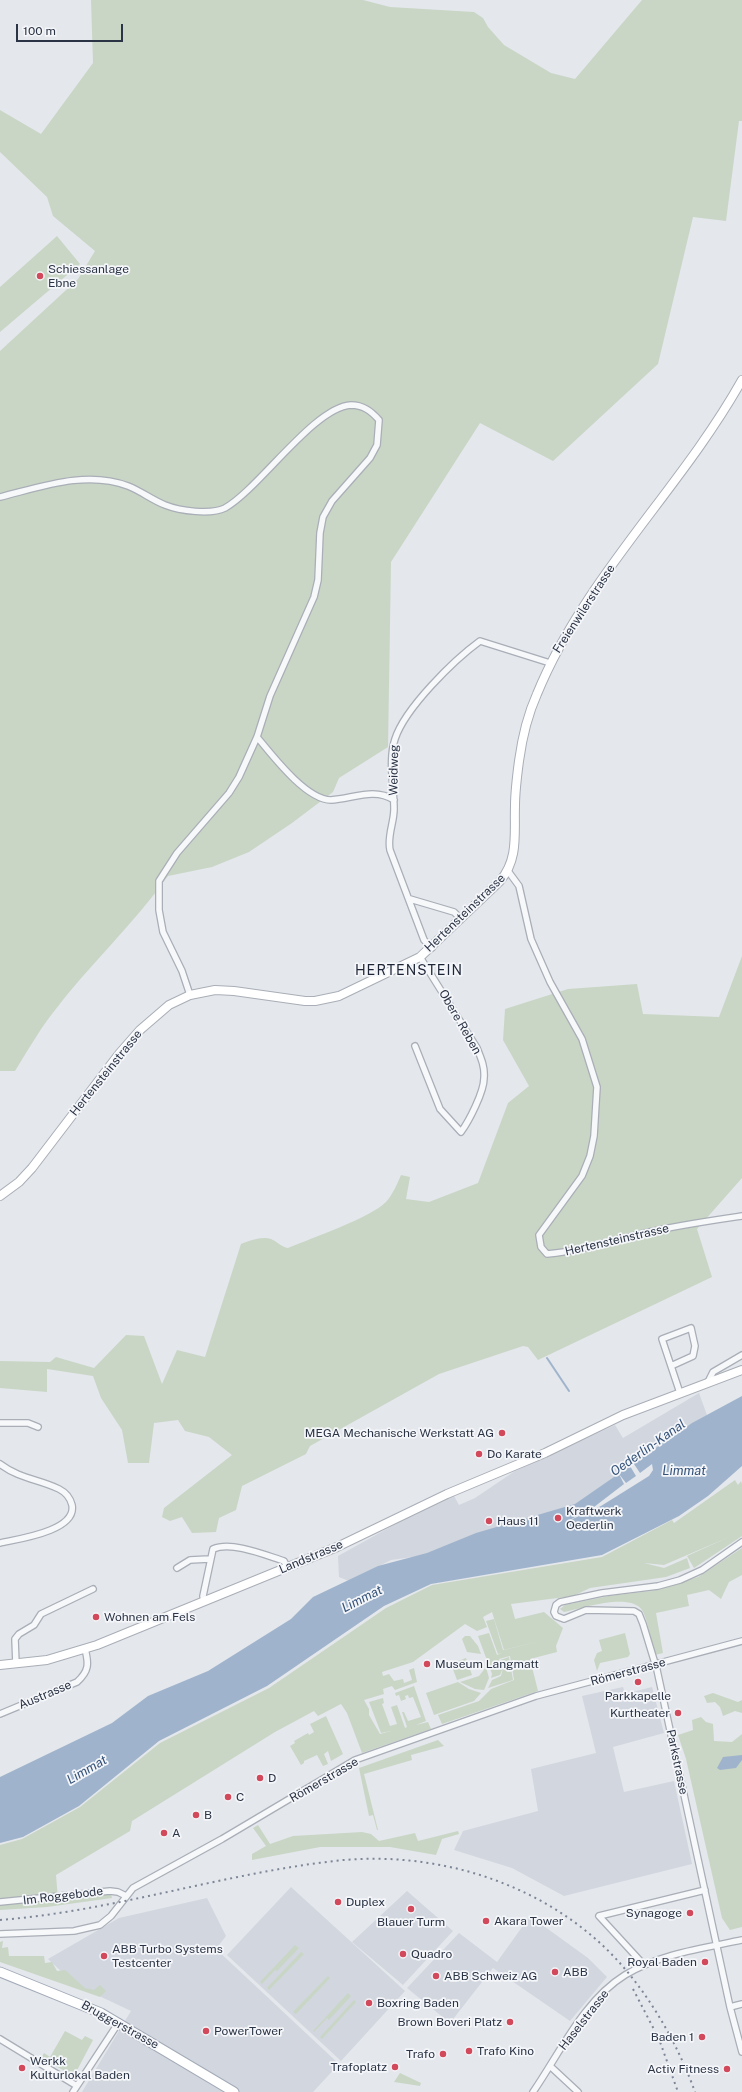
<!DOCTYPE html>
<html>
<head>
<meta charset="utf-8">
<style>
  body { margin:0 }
  #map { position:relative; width:742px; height:2092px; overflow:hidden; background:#e4e7ec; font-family:"Public Sans",sans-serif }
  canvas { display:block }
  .scale { position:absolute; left:16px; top:24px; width:107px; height:18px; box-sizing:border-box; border:2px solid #2b3445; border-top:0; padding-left:5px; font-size:12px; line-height:14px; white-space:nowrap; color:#2b3445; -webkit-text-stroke:3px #f4f6f9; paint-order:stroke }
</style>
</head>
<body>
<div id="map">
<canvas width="742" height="2092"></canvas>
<div class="scale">100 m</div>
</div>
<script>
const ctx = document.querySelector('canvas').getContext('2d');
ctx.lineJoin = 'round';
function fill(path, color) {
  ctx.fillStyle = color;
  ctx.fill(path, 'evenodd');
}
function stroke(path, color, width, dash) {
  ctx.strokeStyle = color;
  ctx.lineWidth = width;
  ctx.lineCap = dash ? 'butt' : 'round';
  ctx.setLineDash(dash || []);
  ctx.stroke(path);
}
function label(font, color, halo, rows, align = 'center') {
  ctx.font = font + ' "Public Sans",sans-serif';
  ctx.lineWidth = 3.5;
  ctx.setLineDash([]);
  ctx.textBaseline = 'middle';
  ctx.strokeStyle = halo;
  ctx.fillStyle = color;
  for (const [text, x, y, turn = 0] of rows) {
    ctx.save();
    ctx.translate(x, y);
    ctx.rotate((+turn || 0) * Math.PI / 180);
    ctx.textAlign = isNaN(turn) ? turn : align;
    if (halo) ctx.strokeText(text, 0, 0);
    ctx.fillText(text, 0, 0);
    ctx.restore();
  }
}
fill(new Path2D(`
  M699,1393l8,22 -37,22 -70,75 -173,43 -36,5 -42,21 -10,-4 -1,-21 83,-46 32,-16 6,11 16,-7 40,-27 100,-46 8,13z
  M623,1687l2,7 27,-7 12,46 -51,14 11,45 50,-11 18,83 -128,32 -52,-28 -58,-18 9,-19 75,-20 -7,-42 65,-16 -14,-57z
  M291,1887l114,104 -64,70 -114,-106z
  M407,1891l46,40 -50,54 -51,-43z
  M207,1898l19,38 -10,13 123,115 -26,28h-231l49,-81 -55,-26 -28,-26 71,-41z
  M530,1916l58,42 19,19 -37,44 -77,-53 -43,55 -43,-35 52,-55 38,29z`), '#d2d6de');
fill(new Path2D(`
  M91,0h272l27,7 84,5 9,6 5,9 16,18 47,28 24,6 67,-79h100v121h-3l-13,100 -33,-4 -35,147 -105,97 -73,-38 -89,139 -3,185 -49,31 -6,14 -41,31 -43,29 -37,15 -44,9c-35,49 -80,90 -116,138 -14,18 -25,38 -37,57h-15v-720l78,-72 17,-28 -42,-35 -6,-19 -47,-45v-42l41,24 52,-71z
  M57,236l23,28 -80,68v-45z
  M742,956v222l-45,51 15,48 -174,83 -10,-13 -5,-1 -84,28 -129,72 -4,8 -64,32 -6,24 -17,8 -3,14 -24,1 -10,-16 -12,4 -8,-4 2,-9 68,-53 -23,-18 -24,-6 -7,-11 -24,3 -5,40h-21l-6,-33 -21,-32 -8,-22 -46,-7v23l-47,-4v-27l50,1 6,-5 38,11 32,-33 18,1 18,48 15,-34 28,7 36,-113c8,-3 21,-8 30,-5 7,3 10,8 17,9 24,-10 82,-30 98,-46 7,-8 11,-18 15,-27l9,2 -4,22 23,3 49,-19 30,-80 21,-17 -26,-46 2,-31 63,-20 69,-5 6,30 76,3z
  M735,1480l3,5 3,-4 1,3v52l-48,32 -7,-12 42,-19 -65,28 -20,-2 20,5 23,-10 3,10 -24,9 -76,11 -17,8 -62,8 4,15 29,-7 19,16 -7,18 1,6 -27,7 8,32 -96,33 -4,-9 41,-14 12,-12 23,-9 -4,-24 -11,3 4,9 -3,7 -9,3 1,-4 -14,-38 11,-3 8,22 5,-2 -4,1 -12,-33 8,-2 9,31 37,-9 -36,9 -12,-38 -9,5 4,10 -10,4 -12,-7 -52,38 -31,10 1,4 6,-2 5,7 9,-2 1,4 8,-3 -3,-10 5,-2 3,14 -22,8 -3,-4 -9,3 1,5 -20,6 5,9v6l11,19 11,-3 -10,2 -12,-31 14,-4 1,5 -2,1 8,22 7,-2 -6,-17 6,-2 8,23 2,-1 -5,-15h2l4,9 13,-4 -8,-20 -4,1 -1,-3 -3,1 1,3 -5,2 -2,-6 -3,1 -1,-3 19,-7 12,35 -10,4 12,-3 3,7 -69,24 -15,-40 -6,-9 -23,12 -4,-5 -39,21 -143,89 -2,10 -74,44 2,24 53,-5 1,4 -65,9 -47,3v-65l22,-6 58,-32 80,-64 109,-55 117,-80 46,-23 170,-28 70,-37 2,3z
  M742,1548v27l-13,7 -8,17 -12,-9 -22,5 2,11 -33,7 7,40 -8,2c-3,-10 -8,-38 -13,-45 -13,-18 -61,-1 -78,2l-4,-3 5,-4 44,-9 42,-5 25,-7 22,-7z
  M625,1633l5,21 -2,3 -28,6 -3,8 -3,-11 3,-7 5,-2 -3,-11z
  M465,1636h5l8,10 3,8 -14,-2 -5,-13z
  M509,1657l4,23 -25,8 4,-8 9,-4 2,-8 -3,-8z
  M466,1658l6,17 -15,5 -6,-16z
  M486,1667l3,11 -5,12 -9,-1 -15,-7 19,-6z
  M458,1682l11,7 12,4 -7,8 -40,14 -8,-22z
  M713,1693l25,9 4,-2v13l-7,-2 -12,5 -3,-9 -5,-5 -8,1 -3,-7z
  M326,1716l17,38 -12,7 -3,-10 -4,3 4,10 -5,2 -6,-11 -13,6v2l-3,2 -11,-19 5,-3 -1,-2 14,-8 1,2 5,-3 -4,-8z
  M701,1717l5,5 7,2 1,17 18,1 10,-8v193l-12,3 -8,-12 -36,-159 -8,-24 15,-5 -1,-10z
  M438,1740l6,6 -33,9 1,5 -48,14 14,56h-1l-4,-15 -4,1 -10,-48z
  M258,1825l12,19 23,-8 69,-4 9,2 8,7 36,-8 3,8 40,-10 1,3 -17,5 -6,16 -46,-8h-70l-68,13v-6l14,-8 -13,-18z
  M3,1941l-1,7 6,-1 1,9h35l1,7 7,-1 5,9 8,-1 20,18 9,2 6,-5 6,6 -6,6 -100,-35v-20z
  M295,1945l4,3 -22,23 -2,-1 -13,14 -2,-2z
  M301,1952l3,2 -35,36 -2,-2z
  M328,1976l2,2 -34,36 -3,-2z
  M348,1993l3,3 -22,24 -2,-2 -13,14 -1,-1z
  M354,2000l2,2 -34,37 -2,-2z
  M65,2031l17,9 3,-4 8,4 -19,36 -33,-18 3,-5 6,4z
  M400,2073l21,10 -1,3 -26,-4z`), '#c9d6c5');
fill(new Path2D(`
  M742,1396v70l-34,30 -29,20 -77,39 -171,29 -47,22 -117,80 -108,55 -80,65 -56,31 -23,6v-66l112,-54 36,-27 60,-25 83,-52 22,-22 65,-31 49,-13 49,-20 99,-29 117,-81z
  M742,1755v5l-6,8 -16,2 -3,-2 6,-11z`), '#9fb4cc');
fill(new Path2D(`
  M634,1464l6,9 12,-9 1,6 -4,6 -48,30 -35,16 28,-15 30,-23 -5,-10 7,9 10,-7 -6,-10z`), '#e4e7ec');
stroke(new Path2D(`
  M547,1358l22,33`), '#9fb4cc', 2);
const street = new Path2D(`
  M0,497c41,-10 86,-27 128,-11 13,5 24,14 37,19 15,6 46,10 60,3 34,-19 89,-101 126,-103 12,0 20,6 28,15l-2,25 -7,13 -38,43 -9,16 -3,16 -2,47 -4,17 -44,99 -13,41 -18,40 -10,16 -52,60 -18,28v29l4,22 19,39 8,24
  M257,737c15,18 49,63 74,63 21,-1 43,-13 63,0
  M508,871l11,15 12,53 19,43 32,57 15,48 -3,49 -4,20 -8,20 -43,59 2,12 6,7c32,-3 62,-12 93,-20 33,-8 68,-13 102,-18
  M410,899l44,13 7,7
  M432,948l-8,-8 -34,-90c-3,-14 4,-27 4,-41 0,-23 -6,-49 1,-70 10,-31 59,-79 85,-98l70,22
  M415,1046l25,63 21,23c8,-11 23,-40 23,-54 1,-11 -3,-20 -7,-30l-57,-91
  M671,1366l-9,-27 29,-11 4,18 -2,10 -22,10 9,27
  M708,1382l5,-10 29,-17
  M0,1423h28l10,4
  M0,1464c20,15 38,15 59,25 6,3 11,8 13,16 5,26 -54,34 -72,38
  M742,1542l-40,28 -22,10 -22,6 -56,7 -42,9 -4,3 -2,7 2,4 8,3 22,-9 48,1 5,3 4,10 14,46 73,337 12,45
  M177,1568l13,-8 19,-1
  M204,1602l-1,-6 10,-47c19,-8 52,6 71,12l3,6
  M16,1664l-1,-25 4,-5 15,-9 7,-11 52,-25
  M0,1714l77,-32c12,-11 12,-18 8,-33
  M0,1902l110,-11 8,1 8,4
  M0,1934l74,-3 26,-6 11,-9 22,-28 89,-49 133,-79 181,-64 206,-55
  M644,1965l-45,-49 106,-26
  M730,2007l12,-3
  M0,2039l77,47
  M550,2066l28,26
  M73,2092l46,-70
  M533,2092c27,-39 50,-91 92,-117 34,-21 79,-27 117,-35`);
const secondary = new Path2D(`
  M0,1196l19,-14 13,-14 87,-114 21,-24 29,-25 21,-10 25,-5 19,1 71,10h10l24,-5 81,-39 80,-76c19,-22 14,-48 15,-75 0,-15 2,-30 4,-45 3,-22 9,-47 18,-67 48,-117 144,-205 205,-314
  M0,1665l47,-5 50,-15 240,-98 110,-53 98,-41 78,-38 119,-45`);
const primary = new Path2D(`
  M0,1972l101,41 133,79`);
stroke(street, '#a9aeb7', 8);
stroke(secondary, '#a9aeb7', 10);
stroke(primary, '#a3abb8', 11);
stroke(street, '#f7f8fa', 5.5);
stroke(secondary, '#fff', 8);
stroke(primary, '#fff', 9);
stroke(new Path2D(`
  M0,1920c113,-9 222,-46 334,-59 95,-11 196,18 266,82 42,38 76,96 95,149
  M633,1989l26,50 19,53`), '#7d8696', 2, [2, 4]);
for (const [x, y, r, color] of [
  [40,276,4,"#d1495b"],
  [502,1433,4,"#d1495b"],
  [479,1454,4,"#d1495b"],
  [558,1518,4,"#d1495b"],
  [489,1521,4,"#d1495b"],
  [96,1617,4,"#d1495b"],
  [427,1664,4,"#d1495b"],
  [638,1682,4,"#d1495b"],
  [678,1713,4,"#d1495b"],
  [260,1778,4,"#d1495b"],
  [228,1797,4,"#d1495b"],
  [196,1815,4,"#d1495b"],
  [164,1833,4,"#d1495b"],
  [338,1902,4,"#d1495b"],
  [411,1909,4,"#d1495b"],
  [690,1913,4,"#d1495b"],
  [486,1921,4,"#d1495b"],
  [403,1954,4,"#d1495b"],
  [104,1956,4,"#d1495b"],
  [705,1962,4,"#d1495b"],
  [555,1972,4,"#d1495b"],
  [436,1976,4,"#d1495b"],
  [369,2003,4,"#d1495b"],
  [510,2022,4,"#d1495b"],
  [206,2031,4,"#d1495b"],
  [702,2037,4,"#d1495b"],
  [469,2051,4,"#d1495b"],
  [443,2054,4,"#d1495b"],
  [395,2067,4,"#d1495b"],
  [22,2068,4,"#d1495b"],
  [727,2069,4,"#d1495b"]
]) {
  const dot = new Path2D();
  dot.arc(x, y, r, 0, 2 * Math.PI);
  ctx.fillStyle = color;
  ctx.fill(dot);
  stroke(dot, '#f4f6f9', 1.5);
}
label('12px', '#2b3445', '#f4f6f9', [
  ["Schiessanlage",48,269],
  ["Ebne",48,283],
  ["MEGA Mechanische Werkstatt AG",494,1433,"right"],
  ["Do Karate",487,1454],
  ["Kraftwerk",566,1511],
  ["Oederlin",566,1525],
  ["Haus 11",497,1521],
  ["Wohnen am Fels",104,1617],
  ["Museum Langmatt",435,1664],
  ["Parkkapelle",638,1696,"center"],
  ["Kurtheater",670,1713,"right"],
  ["D",268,1778],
  ["C",236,1797],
  ["B",204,1815],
  ["A",172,1833],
  ["Duplex",346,1902],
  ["Synagoge",682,1913,"right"],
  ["Akara Tower",494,1921],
  ["Blauer Turm",411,1922,"center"],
  ["ABB Turbo Systems",112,1949],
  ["Testcenter",112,1963],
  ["Quadro",411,1954],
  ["Royal Baden",697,1962,"right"],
  ["ABB",563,1972],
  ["ABB Schweiz AG",444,1976],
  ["Boxring Baden",377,2003],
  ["Brown Boveri Platz",502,2022,"right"],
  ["PowerTower",214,2031],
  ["Baden 1",694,2037,"right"],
  ["Trafo Kino",477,2051],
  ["Trafo",435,2054,"right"],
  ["Werkk",30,2061],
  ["Kulturlokal Baden",30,2075],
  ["Trafoplatz",387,2067,"right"],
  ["Activ Fitness",719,2069,"right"]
], 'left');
label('12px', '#2b3445', '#f4f6f9', [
  ["Freienwilerstrasse",584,609,-57],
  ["Weidweg",394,770,-89],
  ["Hertensteinstrasse",465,913,-44],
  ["Obere Reben",460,1022,60],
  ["Hertensteinstrasse",106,1073,-51],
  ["Hertensteinstrasse",617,1240,-13],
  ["Landstrasse",311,1557,-23],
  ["Römerstrasse",628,1672,-15],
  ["Austrasse",45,1695,-23],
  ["Parkstrasse",677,1762,78],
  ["Römerstrasse",324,1780,-30],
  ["Im Roggebode",63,1896,-7],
  ["Haselstrasse",584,2020,-52],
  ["Bruggerstrasse",120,2025,29]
]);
label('italic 13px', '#34527a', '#f4f6f9', [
  ["Oederlin-Kanal",648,1448,-35],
  ["Limmat",684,1471],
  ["Limmat",362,1599,-27],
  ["Limmat",87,1770,-30]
]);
ctx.letterSpacing = '1px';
label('14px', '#1d2536', '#f4f6f9', [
  ["HERTENSTEIN",409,971]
]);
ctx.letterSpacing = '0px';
</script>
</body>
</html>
